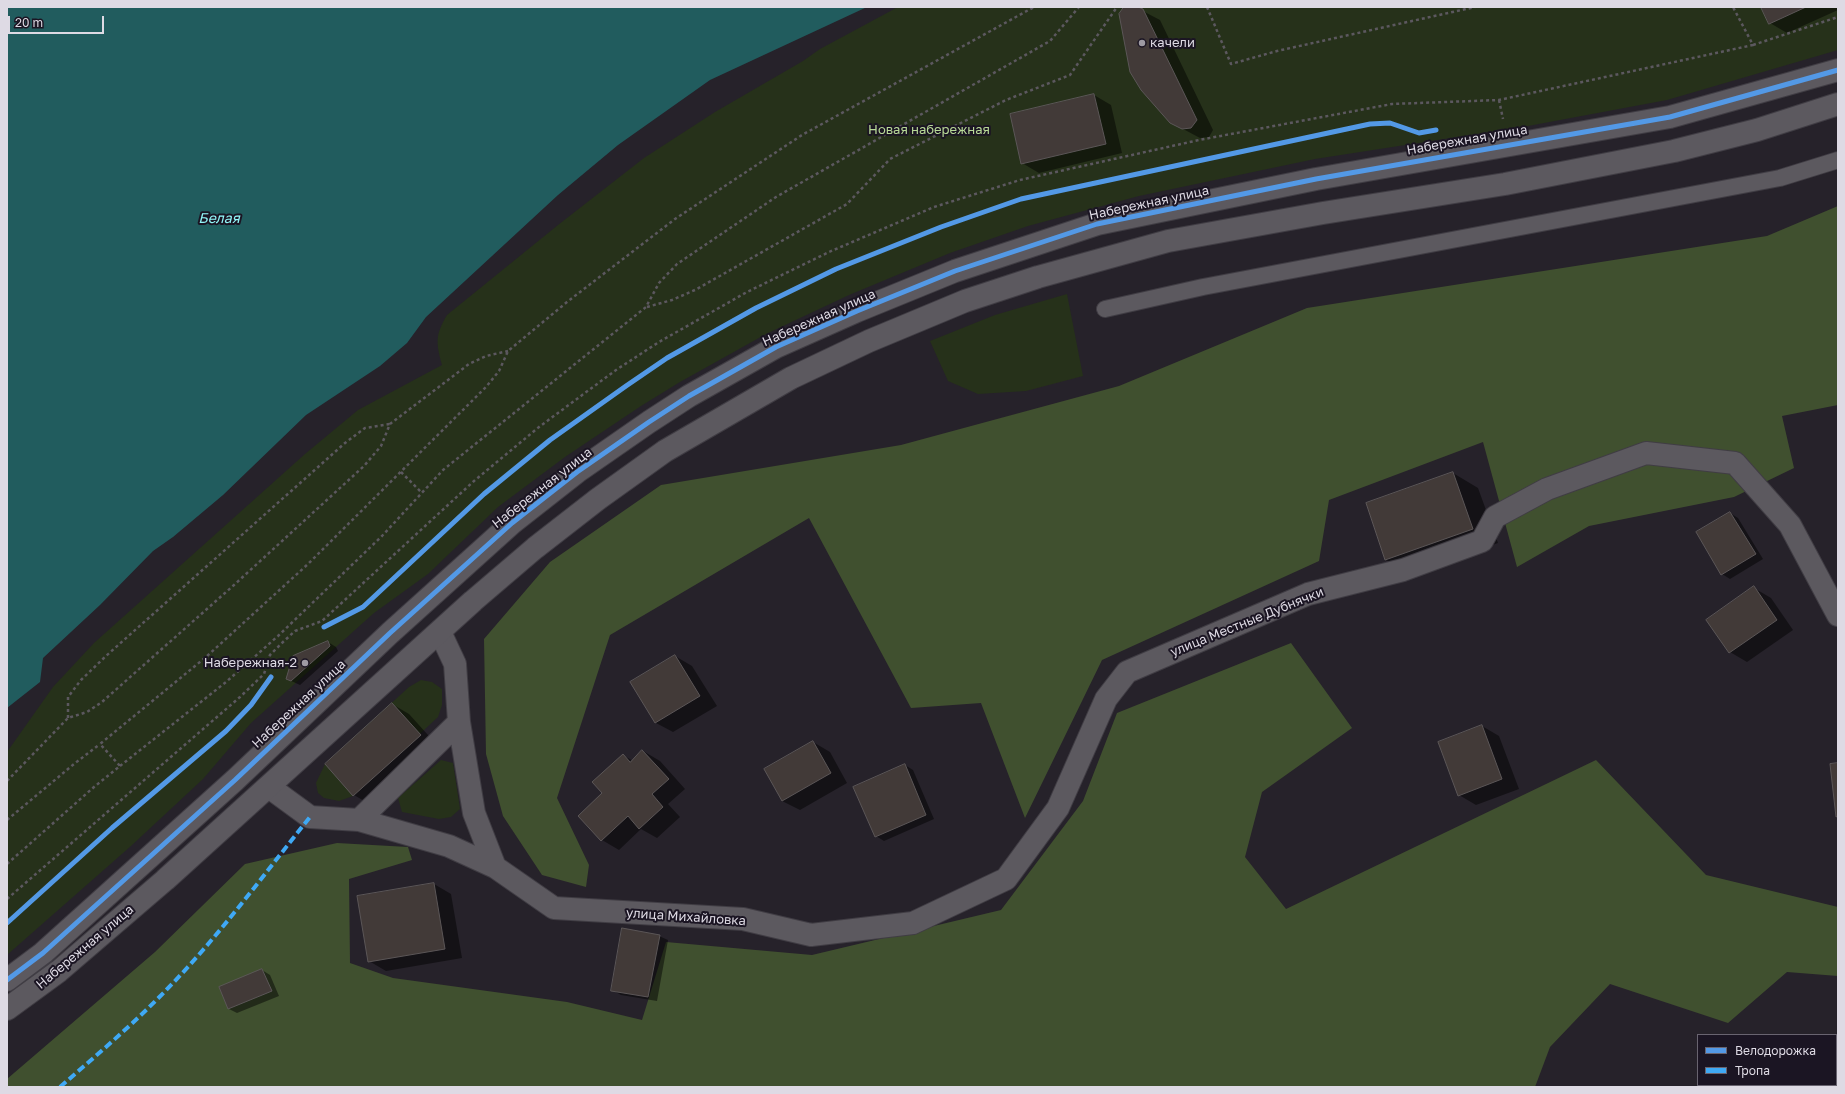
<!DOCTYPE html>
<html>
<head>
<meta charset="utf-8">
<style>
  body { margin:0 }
  #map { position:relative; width:1845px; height:1094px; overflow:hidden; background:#26222a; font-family:"Golos Text",sans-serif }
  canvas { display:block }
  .frame { position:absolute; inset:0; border:8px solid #dedae4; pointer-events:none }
  .legend { position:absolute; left:1697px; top:1034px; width:140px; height:52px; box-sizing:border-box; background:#1b1523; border:1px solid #696470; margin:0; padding:5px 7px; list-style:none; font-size:12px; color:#dedae4 }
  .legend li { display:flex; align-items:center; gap:8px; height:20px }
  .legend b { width:20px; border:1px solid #696470 }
  .scale { position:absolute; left:8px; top:16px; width:96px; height:18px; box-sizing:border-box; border:2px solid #dedae4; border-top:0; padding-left:5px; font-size:12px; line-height:14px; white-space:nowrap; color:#dedae4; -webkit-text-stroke:3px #1b1523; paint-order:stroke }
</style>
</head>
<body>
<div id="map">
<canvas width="1845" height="1094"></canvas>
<div class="frame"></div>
<ul class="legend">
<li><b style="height:5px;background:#5399e6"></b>Велодорожка</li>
<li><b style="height:5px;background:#3fa9f5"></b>Тропа</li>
</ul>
<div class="scale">20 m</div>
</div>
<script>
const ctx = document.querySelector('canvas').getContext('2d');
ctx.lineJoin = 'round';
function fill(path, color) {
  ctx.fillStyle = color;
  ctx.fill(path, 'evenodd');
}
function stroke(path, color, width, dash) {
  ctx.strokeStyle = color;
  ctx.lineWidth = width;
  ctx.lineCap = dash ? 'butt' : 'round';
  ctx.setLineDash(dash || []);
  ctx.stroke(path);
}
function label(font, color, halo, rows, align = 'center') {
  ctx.font = font + ' "Golos Text",sans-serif';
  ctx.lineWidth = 4;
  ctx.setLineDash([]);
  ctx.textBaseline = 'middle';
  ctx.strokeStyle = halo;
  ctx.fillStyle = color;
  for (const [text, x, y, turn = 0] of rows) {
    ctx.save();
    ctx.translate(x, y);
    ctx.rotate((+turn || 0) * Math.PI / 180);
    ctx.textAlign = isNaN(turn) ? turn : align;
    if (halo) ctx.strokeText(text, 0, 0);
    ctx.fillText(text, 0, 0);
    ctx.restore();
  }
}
fill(new Path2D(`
  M898,7h940v43l-171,50 -139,26 -213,33 -176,37 -111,30 -78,27 -101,42 -83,39 -86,48 -39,24 -76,51 -67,50 -70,67 -54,39 -123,110 -48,56 -72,67 -124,109v-203l46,-65 41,-44 211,-189 53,-44 84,-45c-6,-22 -7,-30 5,-50l111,-90 86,-67 71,-46 88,-51 17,-12z
  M1067,294l16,82 -57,15 -48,3 -30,-13 -18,-40 65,-26z
  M421,680l11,2 10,7v16l-4,12 -85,79 -14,5 -15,-3 -6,-5 -2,-10 9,-19 84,-77z
  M441,760l12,3 7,46 -9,8 -12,2 -37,-7 -4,-14z`), '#26311a');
fill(new Path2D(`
  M1838,206v199l-56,11 12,52 -60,29 -145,29 -72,41 -34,-125 -154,58 -10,61 -217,99 -77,158 -44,-115 -70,5 -102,-190 -199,117 -53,163 32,67 -3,22 -44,-12 -39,-59 -17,-62 -2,-115 66,-77 111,-77 240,-40 218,-59 188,-78 460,-72z
  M1291,643l61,85 -90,64 -17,65 41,52 310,-149 110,115 132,32v69l-51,-4 -59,51 -118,-39 -60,63 -15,40h-1528v-8l148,-127 90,-88 92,-21 71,4 4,13 -63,19 1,84 43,15 174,24 75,18 24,-78 146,13 189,-45 82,-109 34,-88z`), '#40502f');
fill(new Path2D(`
  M7,7h860l-157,73 -92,65 -60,50 -132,122 -19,26 -27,23 -74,49 -83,80 -50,42 -20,14 -53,54 -57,53 -3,24 -33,26z`), '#215c5e');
fill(new Path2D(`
  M1125,7h10l25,13 53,110 -4,7 -9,1 -30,-16z
  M1762,7h76v3l-51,23 -17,-10z
  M1094,95l17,10 11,48 -83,20 -17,-10z
  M1453,473l25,15 20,55 -87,31 -25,-14z
  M1730,513l8,5 25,41 -33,20 -8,-5z
  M1754,588l17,10 22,32 -46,32 -17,-10z
  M328,642l8,5 2,4 -38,34 -13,-6z
  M675,656l17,10 25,40 -44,26 -17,-9z
  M392,704l17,10 28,31 -66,60 -17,-10 -28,-31z
  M1482,726l17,10 20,53 -43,16 -17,-10z
  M813,742l17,10 17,31 -47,27 -18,-9z
  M643,751l17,10 25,28 -17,15 12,13 -23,21 -16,-9 -22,21 -17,-10 2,-47 19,-38 10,6z
  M905,765l8,5 21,49 -50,22 -8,-5z
  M434,884l17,10 11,64 -76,13 -17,-10z
  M659,936l9,4 -11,61 -36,-6 -9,-5z
  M262,970l8,5 9,21 -42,17 -8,-4z`), '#0007');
const building = new Path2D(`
  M1124,7h14l5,2 54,111 -6,8 -9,1 -12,-6 -29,-33 -11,-18 -11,-58z
  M1761,7h45l-37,17z
  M1094,94l12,50 -85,20 -11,-50z
  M1453,472l20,57 -88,31 -19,-57z
  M1730,512l26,42 -35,21 -25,-43z
  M1754,586l23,34 -48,33 -23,-33z
  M328,641l2,5 -39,35 -5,-2 7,-23z
  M675,655l25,41 -45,27 -25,-41z
  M392,703l29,32 -68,61 -28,-32z
  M1482,725l20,54 -44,17 -20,-54z
  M813,741l18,32 -49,28 -18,-32z
  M642,750l27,29 -17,15 11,13 -24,22 -11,-13 -27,25 -23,-25 24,-23 -10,-11 31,-28 7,8z
  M1838,763v53l-2,1 -6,-53z
  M905,764l21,51 -51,22 -22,-50z
  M434,883l11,66 -77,13 -11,-66z
  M622,928l38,7 -12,62 -37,-6z
  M262,969l10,22 -44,18 -9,-22z`);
fill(building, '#423a38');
stroke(building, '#5b5657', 1);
const service = new Path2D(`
  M1105,309l98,-22 577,-109 58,-18`);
const minor = new Path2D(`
  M440,632l15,32 4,58 15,91 21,54
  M269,787l41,30 49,3 90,26 46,21 59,41 189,11 68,16 102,-12 93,-44 52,-71 48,-109 21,-27 181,-78 95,-24 79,-29 13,-24 52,-28 99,-36 89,10 55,62 48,90
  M359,820l100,-98`);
const tertiary = new Path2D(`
  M7,980l36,-27 192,-173 155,-147 122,-110 65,-51 72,-50 40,-26 87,-49 81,-36 98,-40 142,-47 219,-45 354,-62 168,-47
  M7,1009l52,-38 106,-91 308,-279 62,-53 63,-49 67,-48 126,-73 78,-37 96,-40 73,-24 130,-36 155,-28 182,-29 169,-33 83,-21 81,-26`);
stroke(service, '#403d44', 18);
stroke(minor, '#403d44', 24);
stroke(tertiary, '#403d44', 24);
stroke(new Path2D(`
  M1207,7l24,57 46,-13 198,-44
  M1753,45l85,-28
  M1499,100l4,19
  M647,307l25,-7 23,-10 152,-86 43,-45 116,-59 64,-25 47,-68
  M401,472l21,21
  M68,718v-21l13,-17 25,-24 239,-213 20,-15 25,-4
  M120,766l106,-84 52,-46 104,-100 61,-66 203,-163 13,-24 18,-19 99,-67 274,-156 29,-34
  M7,781l61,-63 19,-6 15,-10 132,-117 130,-119 17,-20 9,-22 79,-60 17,-8 22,-5
  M7,820l67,-56 26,-20
  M7,864l87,-77 26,-21 -20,-22 106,-87 102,-93 178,-177 13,-16 9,-20 59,-49 108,-83 127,-84 232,-128
  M7,899l233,-202 24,-23 6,-19 13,-13 12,-11 27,-10 152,-140 65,-54 77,-57 43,-28 88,-50 82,-40 105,-45 86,-27 179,-40 193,-36 107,-4 254,-55 -20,-38`), '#5c585f', 2.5, [3, 3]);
stroke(service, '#5c595f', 16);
stroke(minor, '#5c595f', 22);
stroke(tertiary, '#5c595f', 22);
stroke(new Path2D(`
  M60,1087c38,-33 77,-66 112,-103 50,-52 93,-111 138,-167`), '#3fa9f5', 4, [8, 4]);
stroke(new Path2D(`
  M324,627l39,-20 121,-113 66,-54 76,-54 41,-28 89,-50 80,-39 105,-42 80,-28 349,-75 20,-1 29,10 17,-3
  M7,923l105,-95 114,-97 25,-26 20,-28
  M7,980l36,-27 192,-173 155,-147 122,-110 65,-51 72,-50 40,-26 87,-49 81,-36 98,-40 142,-47 219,-45 354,-62 168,-47`), '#5399e6', 5);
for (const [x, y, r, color] of [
  [1142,43,4,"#9e9aa3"],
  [305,663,4,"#9e9aa3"]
]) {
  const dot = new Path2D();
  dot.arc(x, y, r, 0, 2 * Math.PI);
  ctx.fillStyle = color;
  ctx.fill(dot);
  stroke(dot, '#1b1523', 1.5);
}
label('13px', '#dedae4', '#1b1523', [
  ["качели",1150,43],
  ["Набережная-2",297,663,"right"]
], 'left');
label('13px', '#b8d997', '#1b1523', [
  ["Новая набережная",929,130]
]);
label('13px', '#dedae4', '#1b1523', [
  ["Набережная улица",1467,140,-10],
  ["Набережная улица",1149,203,-12],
  ["Набережная улица",819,318,-24],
  ["Набережная улица",542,488,-38],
  ["улица Местные Дубнячки",1247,622,-22],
  ["Набережная улица",299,704,-43],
  ["улица Михайловка",686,917,4],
  ["Набережная улица",85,947,-40]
]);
label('italic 14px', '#92f7f9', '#1b1523', [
  ["Белая",219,219]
]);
</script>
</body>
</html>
